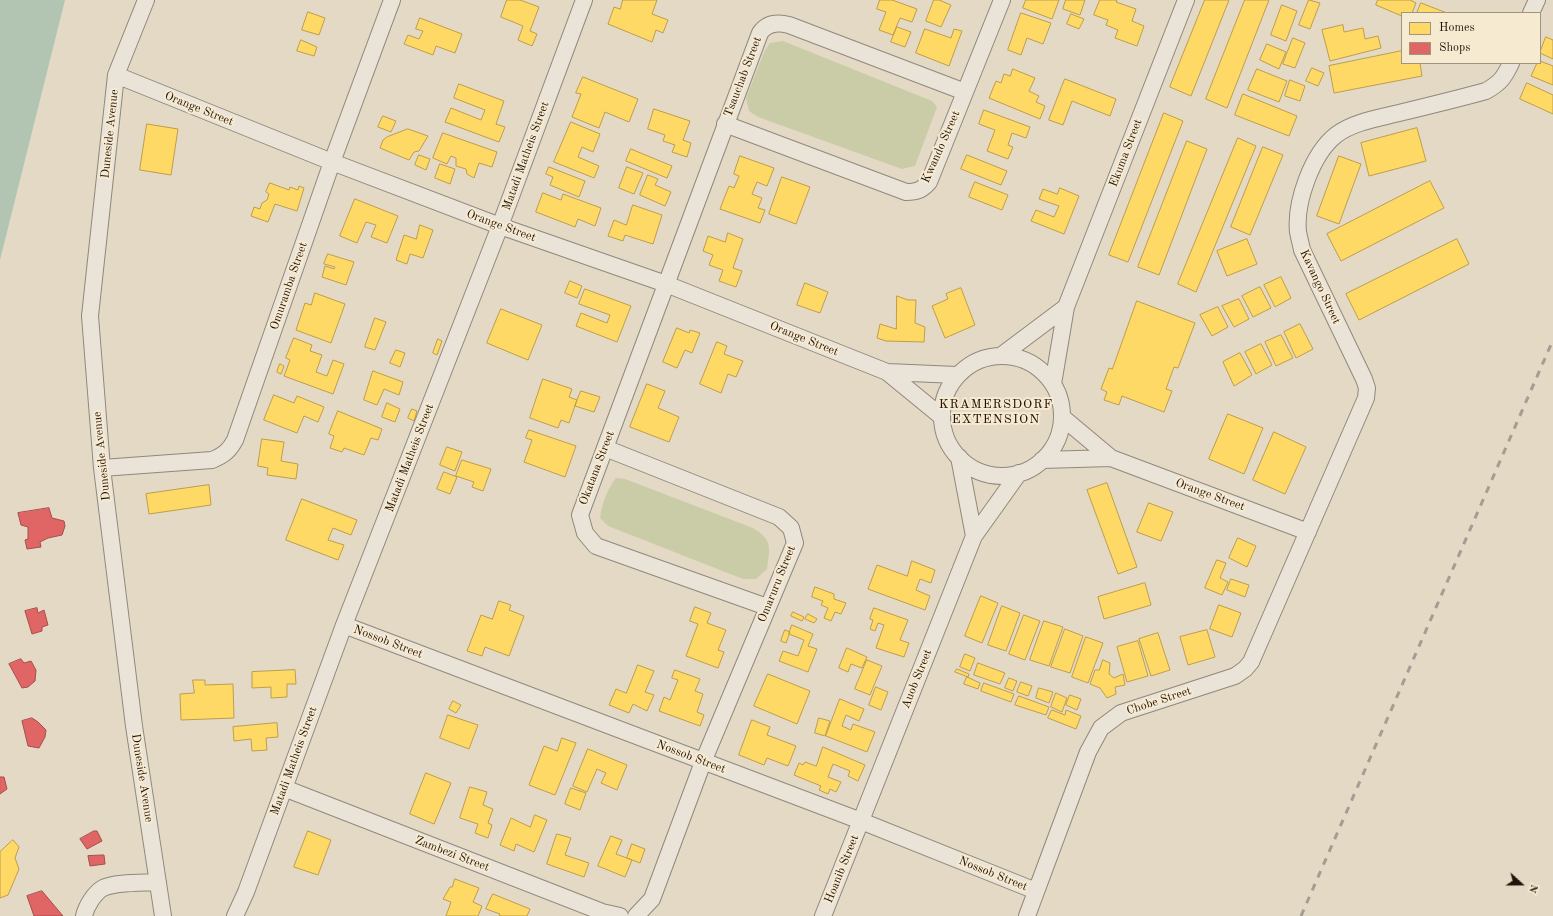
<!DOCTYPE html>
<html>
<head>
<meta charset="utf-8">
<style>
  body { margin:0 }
  #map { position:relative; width:1553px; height:916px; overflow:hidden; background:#e4d9c4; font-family:"Old Standard TT",serif }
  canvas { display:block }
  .legend { position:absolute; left:1401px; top:12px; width:140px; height:52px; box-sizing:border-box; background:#f6ead0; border:1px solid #a19481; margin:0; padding:5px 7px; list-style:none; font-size:12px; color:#22120b }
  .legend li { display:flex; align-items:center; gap:8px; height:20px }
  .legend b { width:20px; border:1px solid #a19481 }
  .north { position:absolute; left:1501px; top:864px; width:40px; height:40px; -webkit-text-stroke:3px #f6ead0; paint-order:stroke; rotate:111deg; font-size:11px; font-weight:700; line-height:16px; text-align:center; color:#22120b }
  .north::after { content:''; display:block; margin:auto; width:14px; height:18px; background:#22120b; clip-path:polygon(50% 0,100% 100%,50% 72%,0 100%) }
</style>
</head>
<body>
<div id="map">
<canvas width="1553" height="916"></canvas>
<ul class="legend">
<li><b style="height:11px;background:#ffd966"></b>Homes</li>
<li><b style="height:11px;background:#e06666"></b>Shops</li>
</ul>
<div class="north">N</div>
</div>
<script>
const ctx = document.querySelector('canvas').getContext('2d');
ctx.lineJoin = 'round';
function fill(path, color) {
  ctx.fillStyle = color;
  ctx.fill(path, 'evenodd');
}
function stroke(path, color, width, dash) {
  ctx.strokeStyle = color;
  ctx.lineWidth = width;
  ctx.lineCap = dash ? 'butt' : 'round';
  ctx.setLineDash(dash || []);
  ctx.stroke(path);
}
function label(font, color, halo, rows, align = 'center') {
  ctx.font = font + ' "Old Standard TT",serif';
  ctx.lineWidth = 4;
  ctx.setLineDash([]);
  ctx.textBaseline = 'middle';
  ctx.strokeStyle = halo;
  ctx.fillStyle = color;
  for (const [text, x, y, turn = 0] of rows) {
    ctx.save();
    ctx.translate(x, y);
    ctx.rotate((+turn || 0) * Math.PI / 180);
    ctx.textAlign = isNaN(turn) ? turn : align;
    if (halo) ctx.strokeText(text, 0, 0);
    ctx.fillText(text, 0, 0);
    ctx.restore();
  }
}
fill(new Path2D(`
  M783,41l149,60 5,6 -22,59 -13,3 -144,-52 -9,-6 -3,-13 18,-46 6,-9z
  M616,478l9,1 128,49c20,12 17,20 14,41l-11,10h-13l-135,-53 -8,-8c2,-14 7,-29 16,-40z`), '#cacca8');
fill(new Path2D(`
  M0,0h65l-65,260z`), '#b1c5b2');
const homes = new Path2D(`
  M507,0h13l19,7 -9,24 7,3 -5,12 -14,-6 5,-14 -22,-9z
  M623,0h34l-5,14 16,6 -5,13 -7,-3 -4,12 -44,-18 6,-17 6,2z
  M880,0h12l25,9 -5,13 -12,-4 -7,17 -14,-5 7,-18 -9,-3z
  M934,0h5l12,5 -10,22 -15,-6z
  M1026,0h33l-7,19 -29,-11z
  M1066,0h19l-5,15 -17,-6z
  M1100,0h17l-1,2 20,7 -4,12 12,5 -7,20 -22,-8 3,-8 -12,-5 2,-5 -14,-5z
  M1205,0h24l-38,96 -21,-9z
  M1245,0h24l-42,108 -21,-9z
  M1309,0l11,3 -10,26 -11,-4z
  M1378,0h32l6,3 -4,10h-10v3l-26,-11z
  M1421,3l26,10h-30z
  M1282,5l15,6 -11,30 -15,-6z
  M308,12l17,6 -6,17 -17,-5z
  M1021,13l30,10 -8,21 -16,-6 -6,17 -13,-5z
  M1071,14l13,5 -5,10 -12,-5z
  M420,18l42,16 -7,19 -19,-7 -3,9 -29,-11 4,-9 11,4 4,-8 -7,-2z
  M1343,25l1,7 19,-4 2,11 13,-3 3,12 -51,13 -8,-31z
  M897,27l14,5 -6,15 -14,-5z
  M925,29l26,9 3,-9 8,2 -13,35 -33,-13z
  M1546,37l7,3v19l-13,-6z
  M1293,38l12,5 -10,25 -12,-4z
  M301,40l16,7 -3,9 -17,-5z
  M1267,44l19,8 -7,17 -19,-9z
  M1402,51v12h18l2,13 -88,17 -5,-27z
  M1540,61l13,5v19l-22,-9 6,-13h3z
  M1312,68l12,5 -6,13 -12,-5z
  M1013,69l22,9 -6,13 10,5 -3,6 9,4 -5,13 -51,-21 7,-17 5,2 3,-9 6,2z
  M1257,69l30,12 -8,21 -31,-12z
  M583,77l55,22 -9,23 -24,-10 -6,16 -27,-11 9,-23 -5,-1z
  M1065,79l51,20 -6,17 -38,-15 -9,24 -14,-5z
  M1290,80l15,6 -5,15 -15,-5z
  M1527,83l26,12v19l-33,-15z
  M459,84l45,17 -8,23 9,3 -6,15 -54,-20 6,-14 30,12 4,-10 -31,-12z
  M1243,94l54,22 -8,20 -54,-21z
  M654,109l36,12 -7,19 8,3 -4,14 -15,-5 3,-7 -12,-4 2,-6 -17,-6z
  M984,110l46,17 -4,11 -14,-5 -4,12 5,2 -5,12 -21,-8 8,-21 -16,-6z
  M1164,113l19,8 -55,141 -19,-7z
  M383,116l13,5 -5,11 -13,-5z
  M571,122l29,12 -7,18 -11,-5 -4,10 21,9 -5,12 -40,-16z
  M147,124l31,5 -7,46 -31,-5z
  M1417,128l9,33 -57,15 -8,-33z
  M408,129l20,7 -9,15 -5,1 -5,8 -29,-12 3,-8 4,-3z
  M443,133l54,19 -5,15 -13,-4 -5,15 -7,-4 -1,-5 -10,-3v-8l-5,-2 -4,8 -14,-6z
  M1238,138l18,8 -60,146 -18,-8z
  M1187,141l20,8 -48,126 -21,-8z
  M1263,147l20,8 -33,80 -19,-8z
  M631,149l41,17 -5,12 -41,-17z
  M419,155l11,4 -4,11 -11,-5z
  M967,155l40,16 -6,14 -40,-16z
  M740,156l34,12 -7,18 -10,-4 -5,12 10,4 -4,10 7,2 -5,13 -40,-14 9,-23 5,2 5,-12 -5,-2z
  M1339,156l22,8 -22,60 -22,-8z
  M440,164l15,5 -5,15 -15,-6z
  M549,167l36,14 -6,16 -29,-12 3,-8 -7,-3z
  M627,167l16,6 -9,21 -15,-6z
  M648,175l10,4 -3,6 16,7 -6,14 -25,-11z
  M782,177l28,10 -14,37 -27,-10z
  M1430,181l14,27 -103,53 -14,-27z
  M975,182l33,13 -6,15 -33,-13z
  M270,183l19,7 1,-3 8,3 1,-4 5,2 -7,23 -22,-7 -7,18 -17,-6 3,-9 6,2 2,-6 5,-3 2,-6 -3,-2z
  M1060,188l19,8 -15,38 -33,-13 5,-11 18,7 5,-11 -20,-7 4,-10 14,5z
  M543,193l18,7 2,-6 38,14 -6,18 -17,-7 -3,8 -39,-15z
  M355,199l43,17 -11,27 -16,-6 5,-12 -10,-3 -9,21 -17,-7z
  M633,205l29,10 -9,29 -28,-9 -2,6 -15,-5 6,-16 12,5z
  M420,225l13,5 -10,28 -13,-4 -3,10 -11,-4 8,-25 12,4z
  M728,233l15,6 -10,29 9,3 -6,16 -17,-6 4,-11 -14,-5 4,-10 -10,-4 5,-15 17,6z
  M1247,239l10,25 -30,12 -10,-25z
  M1457,239l12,25 -110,56 -13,-26z
  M328,254l26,8 -8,23 -24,-8 3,-11 9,3 1,-2 -11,-3z
  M1281,277l10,21 -16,9 -11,-22z
  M570,281l12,5 -5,12 -12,-5z
  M805,283l23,9 -8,21 -23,-8z
  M1260,287l11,21 -18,9 -11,-21z
  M961,288l14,37 -30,13 -13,-32 16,-7 -2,-5z
  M585,289l46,17 -14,36 -41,-16 5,-13 26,10 3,-8 -31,-11z
  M315,293l30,11 -14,39 -35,-13 9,-27 6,2z
  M897,296l11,4h8l-1,23 10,4 -1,15 -38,-1 -9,-3 3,-14 16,5z
  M1239,299l10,20 -15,8 -12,-21z
  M1137,301l58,22 -17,45 -4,-1 -8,22 6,2 -8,21 -42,-16 -3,9 -15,-5 3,-8 -6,-3 8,-21 3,1z
  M1218,307l10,20 -16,9 -12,-21z
  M501,309l41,16 -14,35 -41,-17z
  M375,318l11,4 -11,28 -10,-3z
  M1300,324l13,25 -17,9 -12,-26z
  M677,328l12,5 1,-3 10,3 -8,20 -7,-3 -8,18 -14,-6z
  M1281,335l12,23 -17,8 -11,-24z
  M294,338l18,7 -2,6 12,4 -6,17 11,4 6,-16 11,4 -11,30 -49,-18 6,-16 -4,-2z
  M438,339l4,2 -5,14 -4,-2z
  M717,342l10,4 -3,8 19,7 -7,16 -8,-3 -7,19 -21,-9z
  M1261,344l11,21 -16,9 -11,-22z
  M396,350l9,3 -5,14 -10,-4z
  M1240,353l12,22 -18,11 -11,-24z
  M280,364l4,2 -3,8 -4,-2z
  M373,371l30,11 -4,13 -15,-6 -7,16 -13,-5z
  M543,379l29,10 -3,8 8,3 -8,23 -8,-3 -3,8 -28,-10z
  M647,384l18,7 -7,17 21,9 -10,25 -39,-15z
  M581,391l19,6 -6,15 -19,-6z
  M274,395l20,8 3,-7 27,11 -6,15 -14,-6 -7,17 -33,-13z
  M387,403l13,6 -5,13 -13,-5z
  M412,409l5,2 -3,10 -6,-3z
  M338,411l44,18 -4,11 -7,-2 -7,17 -20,-7 -2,4 -12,-4 4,-12 -5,-2z
  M1228,414l35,14 -19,46 -35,-15z
  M529,430l47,16 -11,31 -41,-15 8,-22 -6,-2z
  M1274,432l32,15 -21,47 -32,-14z
  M262,439l22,3 -3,19 17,3 -2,15 -29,-4 1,-7 -10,-2z
  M447,447l15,5 -7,19 -15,-6z
  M462,460l29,9 -8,22 -11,-4 2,-5 -18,-6z
  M444,472l13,5 -7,17 -13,-5z
  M1107,483l30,84 -19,7 -31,-84z
  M209,485l2,20 -62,9 -3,-20z
  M302,499l55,21 -6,15 -18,-7 -5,12 16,5 -6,15 -52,-20z
  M1149,503l24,9 -12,29 -24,-9z
  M1238,538l18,8 -9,21 -18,-9z
  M1217,560l9,3 -6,15 8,4 -6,13 -17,-7z
  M912,561l23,9 -4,13 -11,-4 -4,11 14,6 -5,14 -57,-21 9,-24 30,11z
  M1231,579l18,6 -4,12 -18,-7z
  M1145,583l6,22 -47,14 -6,-22z
  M815,587l19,7v5l12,4 -5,11 -6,-2 -4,9 -7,-3 4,-10 -7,-3 2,-4 -11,-4z
  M981,596l17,7 -16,40 -17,-7z
  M499,601l12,4 -2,5 15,6 -15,40 -24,-9 -3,9 -15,-5 14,-36 11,4z
  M1219,605l22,8 -9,24 -22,-8z
  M1002,606l18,7 -14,38 -18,-6z
  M695,607l16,6 -4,10 19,7 -8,20 6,2 -6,16 -32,-12 12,-32 -8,-3z
  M874,608l34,12 -8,20 9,3 -5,14 -28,-9 8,-23 -6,-2 -3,8 -5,-2 3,-9 -3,-1z
  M793,612l11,5 -2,4 -11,-5z
  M808,614l9,5 -3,4 -9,-4z
  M1024,615l16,6 -15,39 -16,-6z
  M1044,621l19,6 -14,39 -19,-6z
  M792,625l21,9 -5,12 9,3 -9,23 -29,-11 4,-10 15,5 6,-16 -15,-6z
  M1065,629l18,7 -13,37 -19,-6z
  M785,630l5,2 -4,11 -5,-2z
  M1207,630l8,27 -27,8 -8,-28z
  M1158,633l12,37 -19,6 -12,-37z
  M1086,637l17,6 -15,40 -16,-6z
  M1138,641l10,35 -21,6 -10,-35z
  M847,648l20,9 -5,11 -11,-4 -3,8 -9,-4z
  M965,654l10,4 -5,13 -10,-4z
  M867,660l15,6 -12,29 -15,-6z
  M1103,660l7,3 -1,11 5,4 9,-4 2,11 -10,2 1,7 -9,4 -7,-10 -10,-4 5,-14h4z
  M978,663l27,10 -5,11 -26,-9z
  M638,665l16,6 -9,21 9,3 -7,16 -14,-7 -4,9 -20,-8 7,-16 10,4z
  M957,669l12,5 -1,3 -13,-5z
  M295,670l1,14h-9v13l-16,1v-11l-19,1v-16z
  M675,670l25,9 -5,12 8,3 -6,18 7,3 -4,11 -41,-15 5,-14 6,3 8,-20 -6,-2z
  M768,674l42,17 -13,33 -43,-18z
  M967,677l13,6 -2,6 -14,-5z
  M1009,678l8,3 -4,10 -8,-3z
  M193,680h12v5l28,-1 1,34 -53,2 -1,-26 14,-1z
  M1021,682l11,4 -4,10 -11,-4z
  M984,683l30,11 -3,8 -30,-11z
  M876,687l12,5 -7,18 -12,-5z
  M1039,688l14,4 -4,11 -13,-5z
  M1056,693l11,5 -5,14 -11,-5z
  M1070,695l11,4 -4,11 -11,-5z
  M1019,696l30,11 -3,8 -31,-10z
  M840,699l24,10 -5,12 -13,-6 -4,11 9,4 2,-6 22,8 -8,20 -41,-16z
  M453,701l8,4 -5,8 -7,-4z
  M1052,710l13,5 1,-5 15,6 -5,13 -28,-11z
  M448,715l30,10 -9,24 -29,-11z
  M819,718l11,3 -5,15 -10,-3z
  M752,720l18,7 -3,8 29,11 -8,20 -21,-8 -3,7 -25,-10z
  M277,723l1,14 -12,1 1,12 -15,1 -1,-12 -17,2 -1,-14z
  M562,738l14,5 -21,52 -26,-10 15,-39 13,5z
  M823,747l42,18 -7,16 -10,-5 2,-5 -17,-7 -5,13 13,5 -5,10 -6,-3 -2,5 -9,-4 2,-4 -27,-11 5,-12 4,2 2,-3 11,4z
  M588,749l39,16 -10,25 -16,-7 5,-10 -9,-4 -10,23 -14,-6z
  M426,773l25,10 -17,41 -24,-10z
  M470,787l17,5 -4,13 10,4 -5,14 4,2 -4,13 -13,-5 3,-9 -18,-6z
  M571,788l15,5 -6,17 -15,-6z
  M535,815l12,5 -13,32 -18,-8 -2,7 -14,-6 11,-27 19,9z
  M308,831l23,9 -13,35 -24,-8z
  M557,834l14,4 -6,17 24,8 -5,14 -37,-13z
  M611,836l11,4 -6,14 16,6 -7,17 -27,-11z
  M13,840l6,7 -4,11 4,11 -11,26 -8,3v-46z
  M632,844l13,5 -5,14 -13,-5z
  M455,879l24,9 -6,14 9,4 -4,10h-32l5,-14 -8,-3 7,-12h2z
  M493,894l37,15 -3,7h-28l1,-2 -14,-5z`);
fill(homes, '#ffd966');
stroke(homes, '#bd9d4b', 1);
const shops = new Path2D(`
  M49,508l3,10 12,3 1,5 -3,9 -14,3 -8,4 1,5 -14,2 -2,-9 3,-1v-12l-7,-2 -3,-12z
  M37,608l1,5 6,-3 4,15 -6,2v4l-10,3 -7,-23z
  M21,659l3,4 7,-2 5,9 -1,11 -7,6 -6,1 -13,-24z
  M32,718l6,4 8,8 -1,7 -6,11 -11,-2 -6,-25z
  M0,777h4l3,12 -7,5z
  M94,831h3l5,10 -15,8 -7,-10z
  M102,855h2l1,9 -15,2 -2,-10z
  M42,891l21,25h-29l-7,-20z`);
fill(shops, '#e06666');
stroke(shops, '#a74d4b', 1);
const minor = new Path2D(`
  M146,0l-30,75 -26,241 12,152 32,258 29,190
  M1531,13l6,-13
  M116,75l216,87 168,64 166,58 221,88
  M725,124l181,68c11,0 16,-2 23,-10l73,-182
  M1066,307l120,-307
  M1002,355l64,-48 -13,77
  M942 416a60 60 0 1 1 120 0a60 60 0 1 1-120 0Z
  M942,417l-55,-45 70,3
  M1062,417l49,41 197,74
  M605,448l174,69 12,11 4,15 -92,219 -51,137 -16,17
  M959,457l15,79 45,-63
  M1042,460l69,-2
  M102,468l110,-8c12,-5 17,-9 23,-20l97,-278 60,-162
  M767,607l-171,-61 -11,-13 -5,-18 180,-482c7,-10 17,-11 29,-8l176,67
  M344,625l517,196 175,70
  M284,788l318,124 18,4
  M84,916c2,-9 10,-23 19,-28 12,-6 41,-5 55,-6
  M235,916l11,-24 98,-267 156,-399 84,-226
  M823,916l151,-380
  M1027,916l61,-164 13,-24 20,-15 114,-37 10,-7 6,-7 115,-264 1,-10 -3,-9 -62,-129c-1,-6 -3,-12 -4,-18 -3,-30 14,-78 38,-97 17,-13 43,-17 63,-22 29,-7 58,-14 87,-22 14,-8 18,-13 25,-28`);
stroke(minor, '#90887b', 18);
stroke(minor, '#e9e3d8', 16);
stroke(new Path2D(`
  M1301,916l252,-576`), '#a39d94', 3, [7, 7]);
label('12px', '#22120b', '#f6ead0', [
  ["Tsauchab Street",743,77,-69],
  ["Orange Street",199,109,22],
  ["Duneside Avenue",110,134,-84],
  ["Kwando Street",941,147,-66],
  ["Ekuma Street",1126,153,-69],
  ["Matadi Matheis Street",526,156,-70],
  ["Orange Street",501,226,20],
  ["Omuramba Street",289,286,-71],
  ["Kavango Street",1320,287,65],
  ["Orange Street",804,339,22],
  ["Duneside Avenue",102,456,-96],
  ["Matadi Matheis Street",410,458,-69],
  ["Okatana Street",597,468,-69],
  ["Orange Street",1210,495,20],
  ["Omaruru Street",777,584,-68],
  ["Nossob Street",388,642,21],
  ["Auob Street",917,679,-68],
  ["Chobe Street",1159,701,-18],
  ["Nossob Street",691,757,21],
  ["Matadi Matheis Street",294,761,-70],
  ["Duneside Avenue",142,778,81],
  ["Zambezi Street",452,854,21],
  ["Hoanib Street",842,869,-68],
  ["Nossob Street",993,874,22]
]);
ctx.letterSpacing = '1px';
label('13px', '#22120b', '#f6ead0', [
  ["KRAMERSDORF",996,405],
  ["EXTENSION",996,420]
]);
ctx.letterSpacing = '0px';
</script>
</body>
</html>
